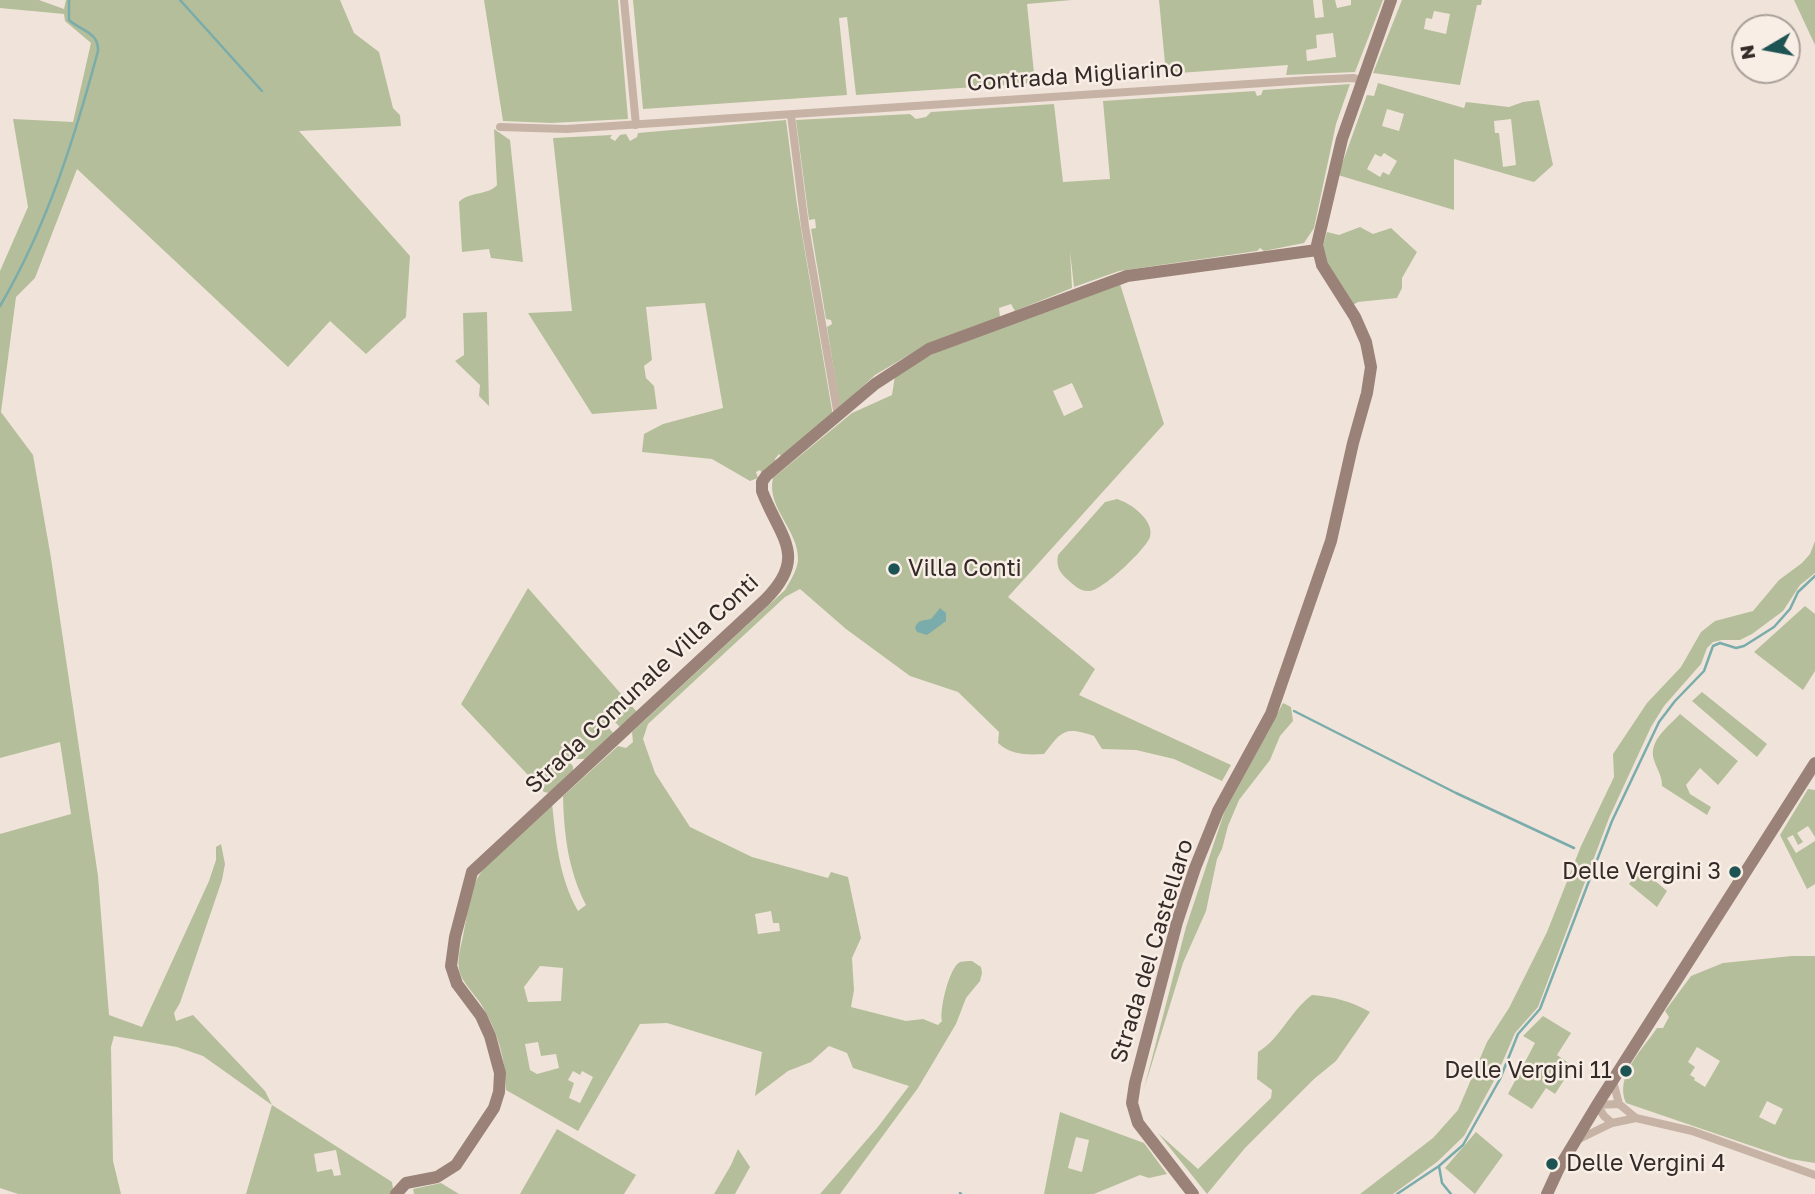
<!DOCTYPE html>
<html>
<head>
<meta charset="utf-8">
<style>
  body { margin:0 }
  #map { position:relative; width:1815px; height:1194px; overflow:hidden; background:#f0e4da; font-family:"Golos Text",sans-serif }
  canvas { display:block }
  .north { position:absolute; left:1731px; top:14px; width:70px; height:70px; box-sizing:border-box; background:#f8eee6; border:2px solid #aaa09a; border-radius:50%; rotate:260deg; font-size:19px; font-weight:700; line-height:28px; text-align:center; color:#342a27 }
  .north::after { content:''; display:block; margin:auto; width:24px; height:32px; background:#1e5353; clip-path:polygon(50% 0,100% 100%,50% 72%,0 100%) }
</style>
</head>
<body>
<div id="map">
<canvas width="1815" height="1194"></canvas>
<div class="north">N</div>
</div>
<script>
const ctx = document.querySelector('canvas').getContext('2d');
ctx.lineJoin = 'round';
function fill(path, color) {
  ctx.fillStyle = color;
  ctx.fill(path, 'evenodd');
}
function stroke(path, color, width, dash) {
  ctx.strokeStyle = color;
  ctx.lineWidth = width;
  ctx.lineCap = dash ? 'butt' : 'round';
  ctx.setLineDash(dash || []);
  ctx.stroke(path);
}
function label(font, color, halo, rows, align = 'center') {
  ctx.font = font + ' "Golos Text",sans-serif';
  ctx.lineWidth = 5;
  ctx.setLineDash([]);
  ctx.textBaseline = 'middle';
  ctx.strokeStyle = halo;
  ctx.fillStyle = color;
  for (const [text, x, y, turn = 0] of rows) {
    ctx.save();
    ctx.translate(x, y);
    ctx.rotate((+turn || 0) * Math.PI / 180);
    ctx.textAlign = isNaN(turn) ? turn : align;
    if (halo) ctx.strokeText(text, 0, 0);
    ctx.fillText(text, 0, 0);
    ctx.restore();
  }
}
fill(new Path2D(`
  M0,0h39l25,9 2,-9h274l14,33 25,19 14,56 7,7 1,11 -102,5 111,125 -4,61 -40,37 -36,-33 -42,46 -211,-198 -42,109 -19,19 -15,115 32,43 18,103 47,318 11,139 33,12 67,-146 7,-21v-13l5,-3 4,20 -3,16 -42,123 -6,10 2,8 17,-6 72,76 7,14 120,77 1,7 -2,5h-145l26,-89 -69,-49 -26,-9 -63,-11 -3,11 2,114 8,33h-103l-18,-6v-354l71,-20 -11,-72 -60,16v-487l28,-64 -15,-88 60,3 18,-79 -26,-22 -1,-7 -64,-6zM336,1150l5,25 -7,1 -2,-7 -15,3 -3,-18z
  M484,0h134l10,119 -77,4 -48,-2z
  M633,0h439l-45,4 8,79 -179,12 -9,-78 -8,1 8,77 -204,14z
  M1159,0h154l2,18 9,-1 -2,-17h13l2,8 14,-3v-5h32l-28,72 -69,3 2,-10 -122,9zM1333,33l3,24 -29,4 -1,-11 11,-2 -1,-13z
  M1402,0h80l-1,5h-4l-17,80 -87,-12zM1434,11l16,3 -4,20 -22,-5 2,-11 6,1z
  M1794,0h21v45z
  M1378,83l86,25 2,-6 43,5 14,-5 16,-2 14,65 -19,17 -80,-23v51l-116,-35 29,-80 7,1zM1387,109l17,5 -5,17 -17,-5zM1511,119l5,46 -13,2 -4,-34h-4l-1,-12zM1384,153l13,8 -8,14 -6,-3 -3,5 -13,-8 8,-15 6,3z
  M1350,84l-14,40 -22,104 -10,15 -40,8 -4,-3 -3,3 -138,20 -45,16 -4,-36 2,37 -57,23 -4,-7 -12,4 1,9 -76,29 -49,29 -35,33 -13,-81 5,-3 -1,-4 -5,-1 -15,-90 5,-1 -1,-9 -6,1 -13,-100 114,-6 6,5 10,-2 5,-5 123,-8 9,78 47,-3 -7,-78 152,-10 2,5 4,-1 2,-5z
  M786,120l11,85 36,211 -51,41 -3,-3 -4,5v2l-13,12 -2,-3 -4,2 2,6 -8,3 -38,-22 -70,-7 2,-18 19,-10 60,-16 -18,-105 -59,4 6,53 -8,6 2,12 8,8 3,23 -65,5 -64,-101 44,-2 -19,-173 59,-3 -2,3 5,3 5,-6 6,-1 4,7 7,-4 1,-4z
  M494,129l16,11 13,122 -32,-4 -2,-9 -27,3 -3,-50c11,-11 28,-6 38,-17z
  M1360,227l13,7 18,-6 26,24 -15,26v10l-5,10 -39,4 -5,3 -26,-42 -5,-14 5,-17 12,3z
  M1120,284l44,140 -156,173 87,72 -16,26 152,70 -9,16 -48,-22 -38,-9 -34,-1 -8,-13c-30,-10 -32,-5 -50,18 -17,1 -33,1 -46,-11l1,-11 -41,-40 -48,-16 -64,-47 -46,-40 -15,8 -137,127 -5,15 12,34 35,54 62,30 76,21 3,-6 17,5 13,61 -9,20 2,32 -3,17 55,14 17,-2 15,6 4,-4c-3,-10 7,-54 18,-59 4,-1 8,-1 12,-1l9,6 1,6 -2,8 -14,17 -10,26 -38,64 -78,106h-20l57,-66 32,-42 -56,-18 -6,-15 -18,-7 -18,16 -23,9 -33,25 7,-44 -95,-29 -27,1 -62,107 -72,-41c0,-31 -9,-60 -25,-86 -6,-9 -14,-17 -19,-26 -7,-14 -2,-27 1,-42 4,-18 5,-40 14,-57 13,-25 54,-56 75,-76 4,38 7,74 26,108l8,-6c-18,-35 -22,-71 -23,-109l55,-50 8,2 7,-6 -1,-10 153,-142c5,-9 12,-19 13,-30 1,-30 -32,-52 -25,-82l79,-65 40,-18 3,-19 44,-26zM1072,383l11,24 -19,9 -11,-25zM771,911l2,12h6l1,8 -22,3 -3,-20zM540,966l23,2 -2,33 -33,1 -4,-15zM538,1042l3,14 15,-2 3,14 -22,6 -7,-4 -5,-26zM573,1071l7,4 2,-4 11,6 -13,26 -11,-5 5,-15 -6,-3z
  M487,312l2,94 -10,-10 1,-11 -25,-24 9,-6 -1,-42z
  M1117,499c14,4 38,22 33,38 -4,12 -47,53 -60,54 -10,1 -16,-6 -23,-12 -8,-7 -11,-13 -9,-24l47,-53z
  M1815,541v32l-15,12 -17,26 -31,23 -12,6h-18l-9,2 -6,6 -6,16 -37,42 -13,21 -42,91 -71,189 -23,26 -19,44 -32,59 -27,26 -44,32h-33l73,-56 25,-28 29,-68 22,-34 38,-76 34,-86 33,-69 -1,-23 34,-51 34,-36 20,-35 14,-11 38,-10 26,-31 23,-17 8,-9z
  M528,588l109,124 -17,15 -6,-6 -6,6 6,7 -28,25h-11l-5,4 3,3v5l-24,22 -5,-1 -83,-88z
  M1805,606l10,8v57l-12,19 -49,-38z
  M1702,692l65,52 -10,13 -65,-56z
  M1283,703l8,4 2,14 -13,15 -10,24 -31,40 -11,26 -6,23 -5,10 -11,52 -23,52 -39,126 42,-162 38,-114z
  M1680,714l58,47 -20,24 -18,-17 -14,17 4,9 21,13 -4,8 -45,-29c0,-11 -5,-16 -8,-26 -6,-19 14,-33 26,-46z
  M1808,789l7,1v47l-7,-11 -11,7 6,9 -5,3 -5,-10 -6,3 9,15 19,-12v43l-8,5 -27,-54z
  M1640,868l27,23 -10,16 -28,-23z
  M1792,956h23v207l-25,-4 -164,-56c-12,-27 17,-54 31,-75h6l6,-11 -4,-6 26,-35 32,-13zM1697,1047l23,14 -15,26 -11,-7 1,-2 -5,-3 5,-8 -7,-5zM1767,1101l16,8 -8,16 -16,-8z
  M1312,995c22,2 39,6 58,17l-34,49 -22,18 -69,69 -38,46 -49,-61 40,36 73,-71 1,-8 -15,-11 1,-27c23,-14 32,-41 54,-57z
  M1543,1016l28,17 -14,22 16,11 -18,28 -9,-6 -14,21 -24,-15 27,-51 -12,-7z
  M1060,1112l84,31 23,31 -18,4 -9,-3 -46,19h-50zM1076,1137l13,3 -7,32 -14,-4z
  M557,1129l79,46 -12,19h-104z
  M1476,1132l27,23 -28,39 -30,-26z
  M738,1149l12,18 -15,27h-21l17,-29z
  M441,1183l18,11h-45l-1,-5z`), '#b5be9a');
fill(new Path2D(`
  M940,608l6,5v8l-19,14 -10,-3 -2,-4c3,-9 8,-7 16,-9z`), '#7aacab');
stroke(new Path2D(`
  M180,0l82,91
  M0,306c47,-80 74,-166 98,-255 1,-19 -17,-20 -29,-31v-20
  M1294,711l162,82 118,55
  M1439,1166l3,17 9,11
  M960,1193l1,1
  M1397,1194l42,-28 24,-21 37,-66 18,-45 22,-25 72,-188 47,-99 16,-21 29,-30 9,-25 7,-3 16,5 8,-2 30,-19 16,-18 8,-17 17,-16`), '#7aacab', 2.5);
stroke(new Path2D(`
  M624,0l12,125
  M791,115l14,111 33,190
  M500,127l66,2 743,-49 44,-2 8,2
  M1613,1081l6,23 17,14
  M1612,1123l-8,-7 -7,-11 22,-1
  M1577,1140l35,-17 24,-5 56,13 123,44`), '#c7b3a6', 8);
stroke(new Path2D(`
  M396,1194l10,-11 31,-6 19,-12 38,-57 5,-16 1,-19 -10,-37 -9,-20 -24,-32 -6,-18 4,-29 17,-65 293,-272c44,-44 15,-62 -3,-109v-9l4,-6 109,-92 54,-35 198,-73 190,-26
  M1193,1194l-55,-71 -6,-20 3,-20 42,-161 18,-54 23,-57 53,-97 60,-173 22,-98 14,-50 4,-26 -5,-25 -11,-25 -33,-52 -5,-20 25,-106 49,-139
  M1547,1194l12,-26 38,-63 218,-342`), '#9b8278', 12);
for (const [x, y, r, color] of [
  [894,569,7,"#1e5353"],
  [1735,872,7,"#1e5353"],
  [1626,1071,7,"#1e5353"],
  [1552,1164,7,"#1e5353"]
]) {
  const dot = new Path2D();
  dot.arc(x, y, r, 0, 2 * Math.PI);
  ctx.fillStyle = color;
  ctx.fill(dot);
  stroke(dot, '#f8eee6', 2.5);
}
label('23px', '#342a27', '#f8eee6', [
  ["Contrada Migliarino",1075,76,-4],
  ["Strada Comunale Villa Conti",642,684,-43],
  ["Strada del Castellaro",1152,951,-73]
]);
label('23px', '#342a27', '#f8eee6', [
  ["Villa Conti",908,569],
  ["Delle Vergini 3",1721,872,"right"],
  ["Delle Vergini 11",1612,1071,"right"],
  ["Delle Vergini 4",1566,1164]
], 'left');
</script>
</body>
</html>
